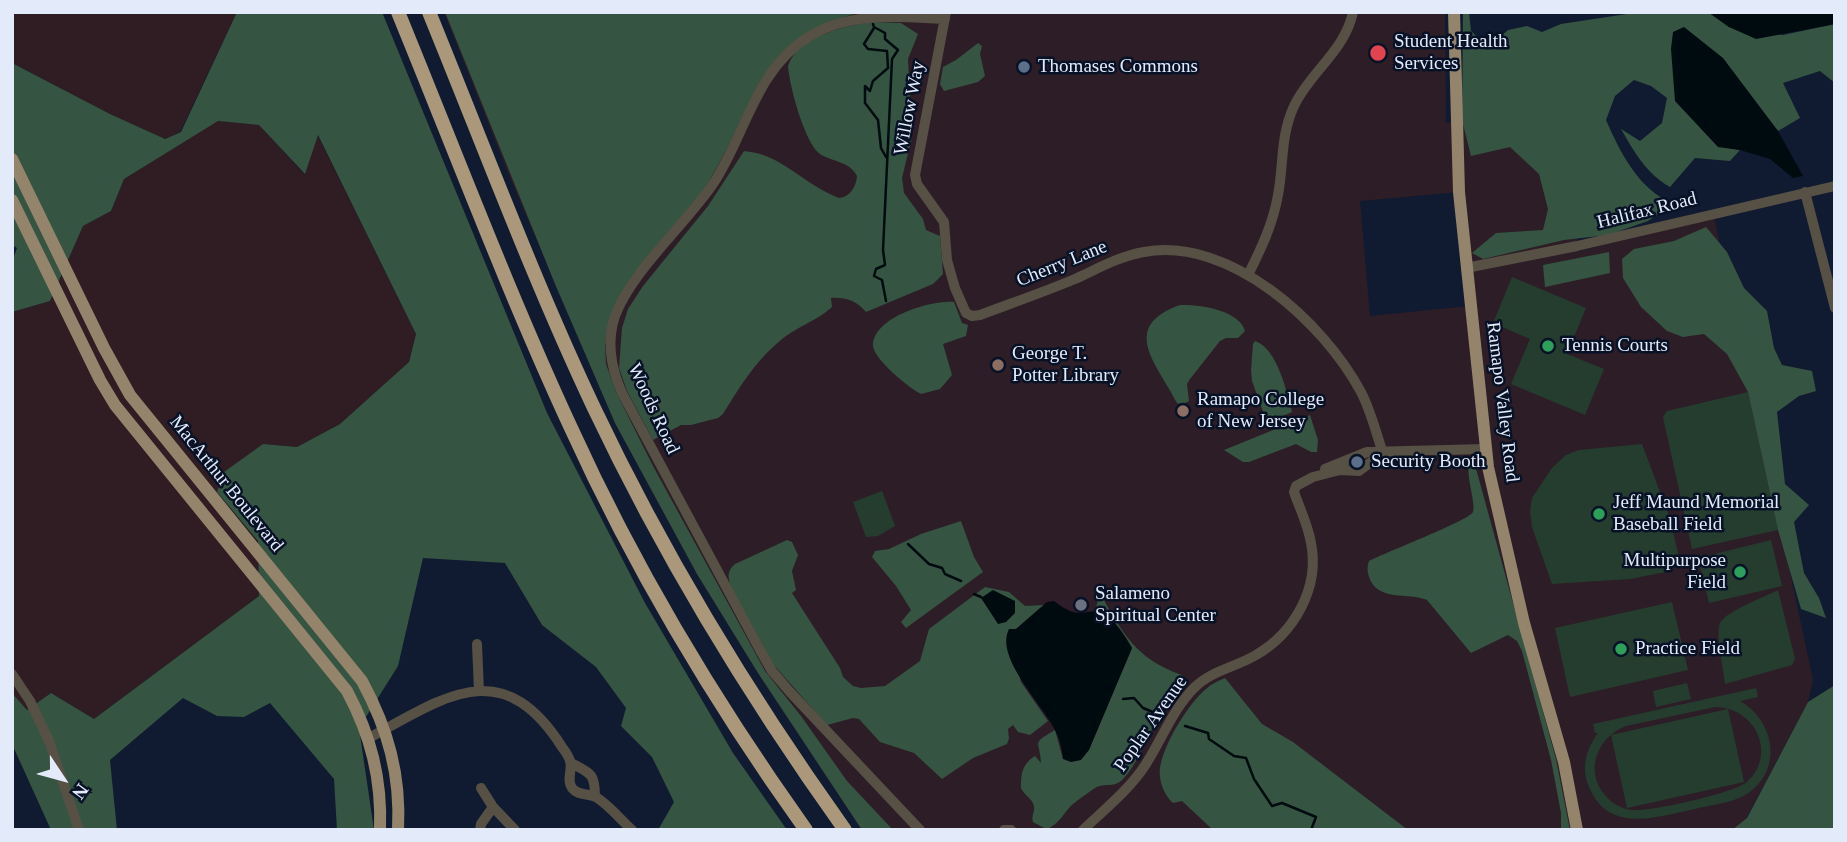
<!DOCTYPE html>
<html>
<head>
<meta charset="utf-8">
<style>
  body { margin:0 }
  #map { position:relative; width:1847px; height:842px; overflow:hidden; background:#101b31; font-family:Georgia,serif }
  canvas { display:block }
  .frame { position:absolute; inset:0; border:14px solid #e3ebfb; pointer-events:none }
  .north { position:absolute; left:28px; top:744px; width:70px; height:70px; -webkit-text-stroke:5px #081227; paint-order:stroke; rotate:126deg; font-size:19px; font-weight:700; line-height:28px; text-align:center; color:#e3ebfb }
  .north::after { content:''; display:block; margin:auto; width:24px; height:32px; background:#e3ebfb; clip-path:polygon(50% 0,100% 100%,50% 72%,0 100%) }
</style>
</head>
<body>
<div id="map">
<canvas width="1847" height="842"></canvas>
<div class="frame"></div>
<div class="north">N</div>
</div>
<script>
const ctx = document.querySelector('canvas').getContext('2d');
ctx.lineJoin = 'round';
function fill(path, color) {
  ctx.fillStyle = color;
  ctx.fill(path, 'evenodd');
}
function stroke(path, color, width, dash) {
  ctx.strokeStyle = color;
  ctx.lineWidth = width;
  ctx.lineCap = dash ? 'butt' : 'round';
  ctx.setLineDash(dash || []);
  ctx.stroke(path);
}
function label(font, color, halo, rows, align = 'center') {
  ctx.font = font + ' Georgia,serif';
  ctx.lineWidth = 5;
  ctx.setLineDash([]);
  ctx.textBaseline = 'middle';
  ctx.strokeStyle = halo;
  ctx.fillStyle = color;
  for (const [text, x, y, turn = 0] of rows) {
    ctx.save();
    ctx.translate(x, y);
    ctx.rotate((+turn || 0) * Math.PI / 180);
    ctx.textAlign = isNaN(turn) ? turn : align;
    if (halo) ctx.strokeText(text, 0, 0);
    ctx.fillText(text, 0, 0);
    ctx.restore();
  }
}
fill(new Path2D(`
  M12,12h225l-57,120 -16,7 -54,-25 -98,-51z
  M217,121l42,4 45,49 13,-40 99,200 -7,28 -69,62 -43,23 -34,-3 -46,48 41,49 1,55 -165,123 -43,-26 -24,17 -15,-17v-381l38,-11 33,-75 28,-15 13,-32z`), '#2f1d23');
fill(new Path2D(`
  M444,12h1001l1,111 111,-26 22,154 135,-34 99,463 -5,22 -68,128h-878l-104,-157 -61,-99 -82,-151 -106,-248zM1459,192l11,114 -100,10 -10,-115z`), '#2d1d27');
fill(new Path2D(`
  M1512,277l74,31 -19,46 37,15 -19,46 -74,-31 19,-45 -37,-16z
  M1748,392l30,138 -86,19 -29,-132 4,-6z
  M1642,444l27,72 10,41 -8,14 -41,8 -78,5 -20,-57 -2,-16 2,-13 20,-30 14,-13 13,-5z
  M882,491l13,35 -17,10 -12,1 -13,-35z
  M1771,540l11,46 -73,17 -11,-45z
  M1778,590l17,69 -3,6 -67,19c-1,-13 -10,-50 -5,-61 6,-12 45,-26 58,-33z
  M1672,602l16,68 -118,27 -15,-69z
  M1687,683l4,16 -35,8 -3,-16z
  M1756,688l2,9 -18,4c32,18 44,64 11,90 -15,12 -37,13 -56,18 -39,8 -89,26 -107,-25 -7,-18 -1,-36 10,-51h-3l-2,-9zM1715,707c40,0 63,47 32,75 -13,11 -97,30 -114,28 -11,-1 -21,-6 -28,-15 -21,-24 -8,-58 21,-69z
  M1728,709l16,73 -117,26 -16,-73z`), '#253d2f');
fill(new Path2D(`
  M237,12h145l165,401 98,190 88,150 54,77h-129l16,-28 -22,-45 -31,-31 5,-18 -30,-41 -54,-42 -37,-62 -82,-5 -25,108 -39,62 15,102h-37l-3,-51 -64,-76 -26,14 -27,-1 -34,-18 -73,62 7,70h-66l-39,-86v-51l15,17 24,-17 43,26 165,-123 -1,-55 -41,-49 7,-20 39,-28 34,3 43,-23 69,-62 7,-28 -98,-199 -13,39 -46,-49 -41,-4 -94,58 -13,32 -28,15 -33,75 -38,11v-51l5,-13 -5,-3v-182l98,51 55,25 16,-7z
  M445,12h416c-107,28 -103,89 -153,171l-98,136 -5,27 1,18 10,28 37,74 112,205 36,45 46,65 46,49h-31l-104,-157 -61,-99 -82,-151 -60,-139z
  M1463,12h6l2,19 9,8 19,-1 9,-8 19,-4 15,6 19,-8 79,-12h68l21,15 54,8 52,-11v59l-15,-12 -37,12 17,35 -22,13 -25,-31 -53,27 18,19 22,4 -10,11 -35,-3 -25,29c-23,-13 -36,-35 -49,-58l19,12 22,-18 5,-25 -16,-12 -17,-6 -19,16 -9,24c12,28 31,66 60,80l-5,12 -13,9 -40,14 -44,5 -81,19 -11,-6 24,-20 47,-3 5,-21 -9,-35 -29,-27 -39,9 -9,-36z
  M874,22l27,1 17,11 -10,25 4,78 -10,41 2,15 19,26 3,11 14,6 3,38 -10,10 -67,28c-9,-11 -21,-15 -35,-14l1,9c-14,13 -31,18 -46,29 -28,21 -45,49 -63,78l-5,4 -27,7h-10l-28,15 -26,-49 -8,-23 3,-40 6,-19 15,-23 65,-80 36,-55c38,3 60,34 95,47 11,-1 17,-11 18,-22 -8,-15 -24,-14 -37,-22 -15,-10 -31,-69 -32,-88 10,-30 59,-41 86,-44z
  M978,43l4,3 -2,8 5,22 -7,6 -34,9 -4,-7 3,-17 13,-7z
  M1706,227l21,25 17,36 23,23 7,37 8,17 30,6 4,20 -17,5 -22,16 8,72 24,21 -15,17 10,51 15,25 7,20 -25,-9 -23,-79 -30,-138 -21,-38 -23,-20 -21,3 -16,-6 -26,-24 -18,-29 -1,-19 12,-10 40,-8z
  M1609,252l1,21 -65,14 -2,-22z
  M954,302l8,21 6,2 -2,11 -23,8 9,31 -12,14 -19,5c-12,-6 -48,-35 -48,-49 1,-28 58,-45 81,-43z
  M1180,305c18,-1 60,5 65,26l-7,7h-12l-6,3 -30,38 -3,5 2,17 -8,4 -4,-2c-19,-38 -59,-76 3,-98z
  M1255,341c22,7 32,51 37,71l-25,11 -15,-42 -1,-11 2,-26z
  M1310,415l8,25 -1,12h-6l-15,-8 -47,18h-6l-19,-12z
  M1469,463l6,2 81,294 14,71h-9v-17l-10,-53 -29,-109 -5,-10 -9,-6 -37,18 -44,-53c-18,-8 -50,2 -58,-23 -2,-6 -2,-11 0,-16 15,-8 101,-41 104,-49 3,-9 -7,-34 -4,-49z
  M961,521l13,36 9,15 -77,56 -5,-6 10,-12 -15,-24 -24,-29 3,-6 14,-2 32,-15z
  M787,540l5,2 6,13 -6,16 4,19 -4,3 48,75 3,9 10,9 8,2 24,-2 35,-25 9,-32 56,-42 24,5 16,14 19,-1 -28,24h-7l12,53 27,39 -18,14 -12,-3 -5,-7 -5,4 1,9 -2,6 -34,14 -31,21 -28,-26 -34,-11 -21,-23 -6,-1 -26,7 -54,-61 -43,-79c-2,-9 -3,-14 5,-21z
  M1100,593c23,41 36,66 82,82l3,3c-2,13 -12,20 -20,31 -17,21 -23,49 -41,69 -9,11 -19,4 -29,10 -7,5 -15,10 -22,16 -9,8 -15,22 -27,25l-13,-7c-2,-7 2,-9 1,-16 -2,-8 -10,-11 -13,-18 0,-14 1,-24 14,-32l6,7c-1,-24 -11,-18 14,-33l8,29 26,-10 43,-101c-9,-15 -20,-32 -37,-37z
  M1225,678l37,46 31,18 115,88h-195l-31,-29 -9,2c-10,-9 -16,-26 -12,-40 5,-22 27,-59 45,-74 5,-5 12,-8 19,-11z
  M1835,685v145h-103l15,-12 61,-116z`), '#355441');
fill(new Path2D(`
  M1708,12h127v12l-79,15 -27,-12z
  M1684,27l39,31 55,73 25,45 -10,2 -23,-19 -30,-9 -22,-3 -43,-46 -4,-52 2,-17z
  M993,590l22,11v12l-9,9 -8,2 -17,-26z
  M1054,601c8,6 16,12 26,12 7,0 15,-4 22,0 13,6 23,23 30,35l-43,102 -8,10 -10,2 -8,-3c-1,-9 -3,-19 -7,-27 -11,-25 -62,-74 -47,-103h7l31,-27z`), '#000b10');
stroke(new Path2D(`
  M873,24l1,3 11,6v6l13,11 -6,9 -9,191 2,15 -9,4 -2,7 8,4 4,21
  M874,28l-10,16 4,5 19,2 1,17 -15,13 -3,10 -5,-5v17l13,17 3,28 5,9
  M908,544l21,20 13,4 3,6 16,7
  M974,594l7,3
  M1123,699l11,-1 9,10 17,7
  M1185,726l23,7 1,6 25,17 12,2 8,21 18,27 10,-3 34,14 -5,13`), '#000b10', 2.5);
stroke(new Path2D(`
  M946,12l-31,163 2,9 27,38 3,38 8,28 11,25 6,3 8,-1c32,-12 64,-23 95,-36 22,-10 45,-23 69,-27 86,-16 180,71 217,140 10,19 15,41 22,61
  M1805,192l30,116
  M1466,268l111,-22 258,-60
  M1248,275c13,-26 25,-51 30,-80 6,-32 2,-58 16,-89 16,-34 51,-55 59,-94
  M1325,469l42,-17 118,-3
  M477,644l2,47
  M12,674l18,27 19,40 30,89
  M369,738c76,-41 133,-85 193,9 3,4 7,10 8,14 3,9 -4,18 2,27 6,8 16,5 24,9 13,8 25,23 36,33
  M571,763c19,10 24,10 24,33
  M481,788l12,19 22,23
  M480,830l1,-6 12,-17
  M920,830l-130,-138 -18,-21 -12,-21 -138,-257c-11,-25 -16,-51 -7,-77 17,-45 70,-91 98,-132 33,-50 42,-115 97,-148 41,-25 89,-19 135,-17
  M1004,830h7
  M1083,830c22,-21 47,-41 63,-66 16,-25 27,-55 48,-76 16,-17 42,-21 62,-33 38,-22 64,-67 55,-112 -3,-18 -11,-34 -17,-51l2,-6 17,-9 27,-7 19,1 24,-18`), '#575044', 10);
stroke(new Path2D(`
  M1454,12l5,180 29,275 36,156 40,139 13,68
  M12,159l92,189 26,47 232,286c26,48 39,94 36,149
  M12,200l88,180 15,25 232,286c24,45 35,88 33,139`), '#93846b', 12);
stroke(new Path2D(`
  M398,12c57,139 110,280 173,416 64,141 145,276 235,402
  M429,12c54,132 104,267 165,396 70,148 156,289 251,422`), '#ab987b', 14);
for (const [x, y, r, color] of [
  [1378,53,9,"#e0444e"],
  [1024,67,7,"#5c6f8a"],
  [1548,346,7,"#2e9e5b"],
  [998,365,7,"#8d6e63"],
  [1183,411,7,"#8d6e63"],
  [1357,462,7,"#5c6f8a"],
  [1599,514,7,"#2e9e5b"],
  [1740,572,7,"#2e9e5b"],
  [1081,605,7,"#6b7280"],
  [1621,649,7,"#2e9e5b"]
]) {
  const dot = new Path2D();
  dot.arc(x, y, r, 0, 2 * Math.PI);
  ctx.fillStyle = color;
  ctx.fill(dot);
  stroke(dot, '#081227', 2.5);
}
label('19px', '#e3ebfb', '#081227', [
  ["Student Health",1394,42],
  ["Services",1394,64],
  ["Thomases Commons",1038,67],
  ["Tennis Courts",1562,346],
  ["George T.",1012,354],
  ["Potter Library",1012,376],
  ["Ramapo College",1197,400],
  ["of New Jersey",1197,422],
  ["Security Booth",1371,462],
  ["Jeff Maund Memorial",1613,503],
  ["Baseball Field",1613,525],
  ["Multipurpose",1726,561,"right"],
  ["Field",1726,583,"right"],
  ["Salameno",1095,594],
  ["Spiritual Center",1095,616],
  ["Practice Field",1635,649]
], 'left');
label('19px', '#e3ebfb', '#081227', [
  ["Willow Way",910,108,-79],
  ["Halifax Road",1647,211,-14],
  ["Cherry Lane",1062,264,-22],
  ["Ramapo Valley Road",1502,402,83],
  ["Woods Road",653,409,65],
  ["MacArthur Boulevard",226,484,51],
  ["Poplar Avenue",1151,724,-55]
]);
</script>
</body>
</html>
